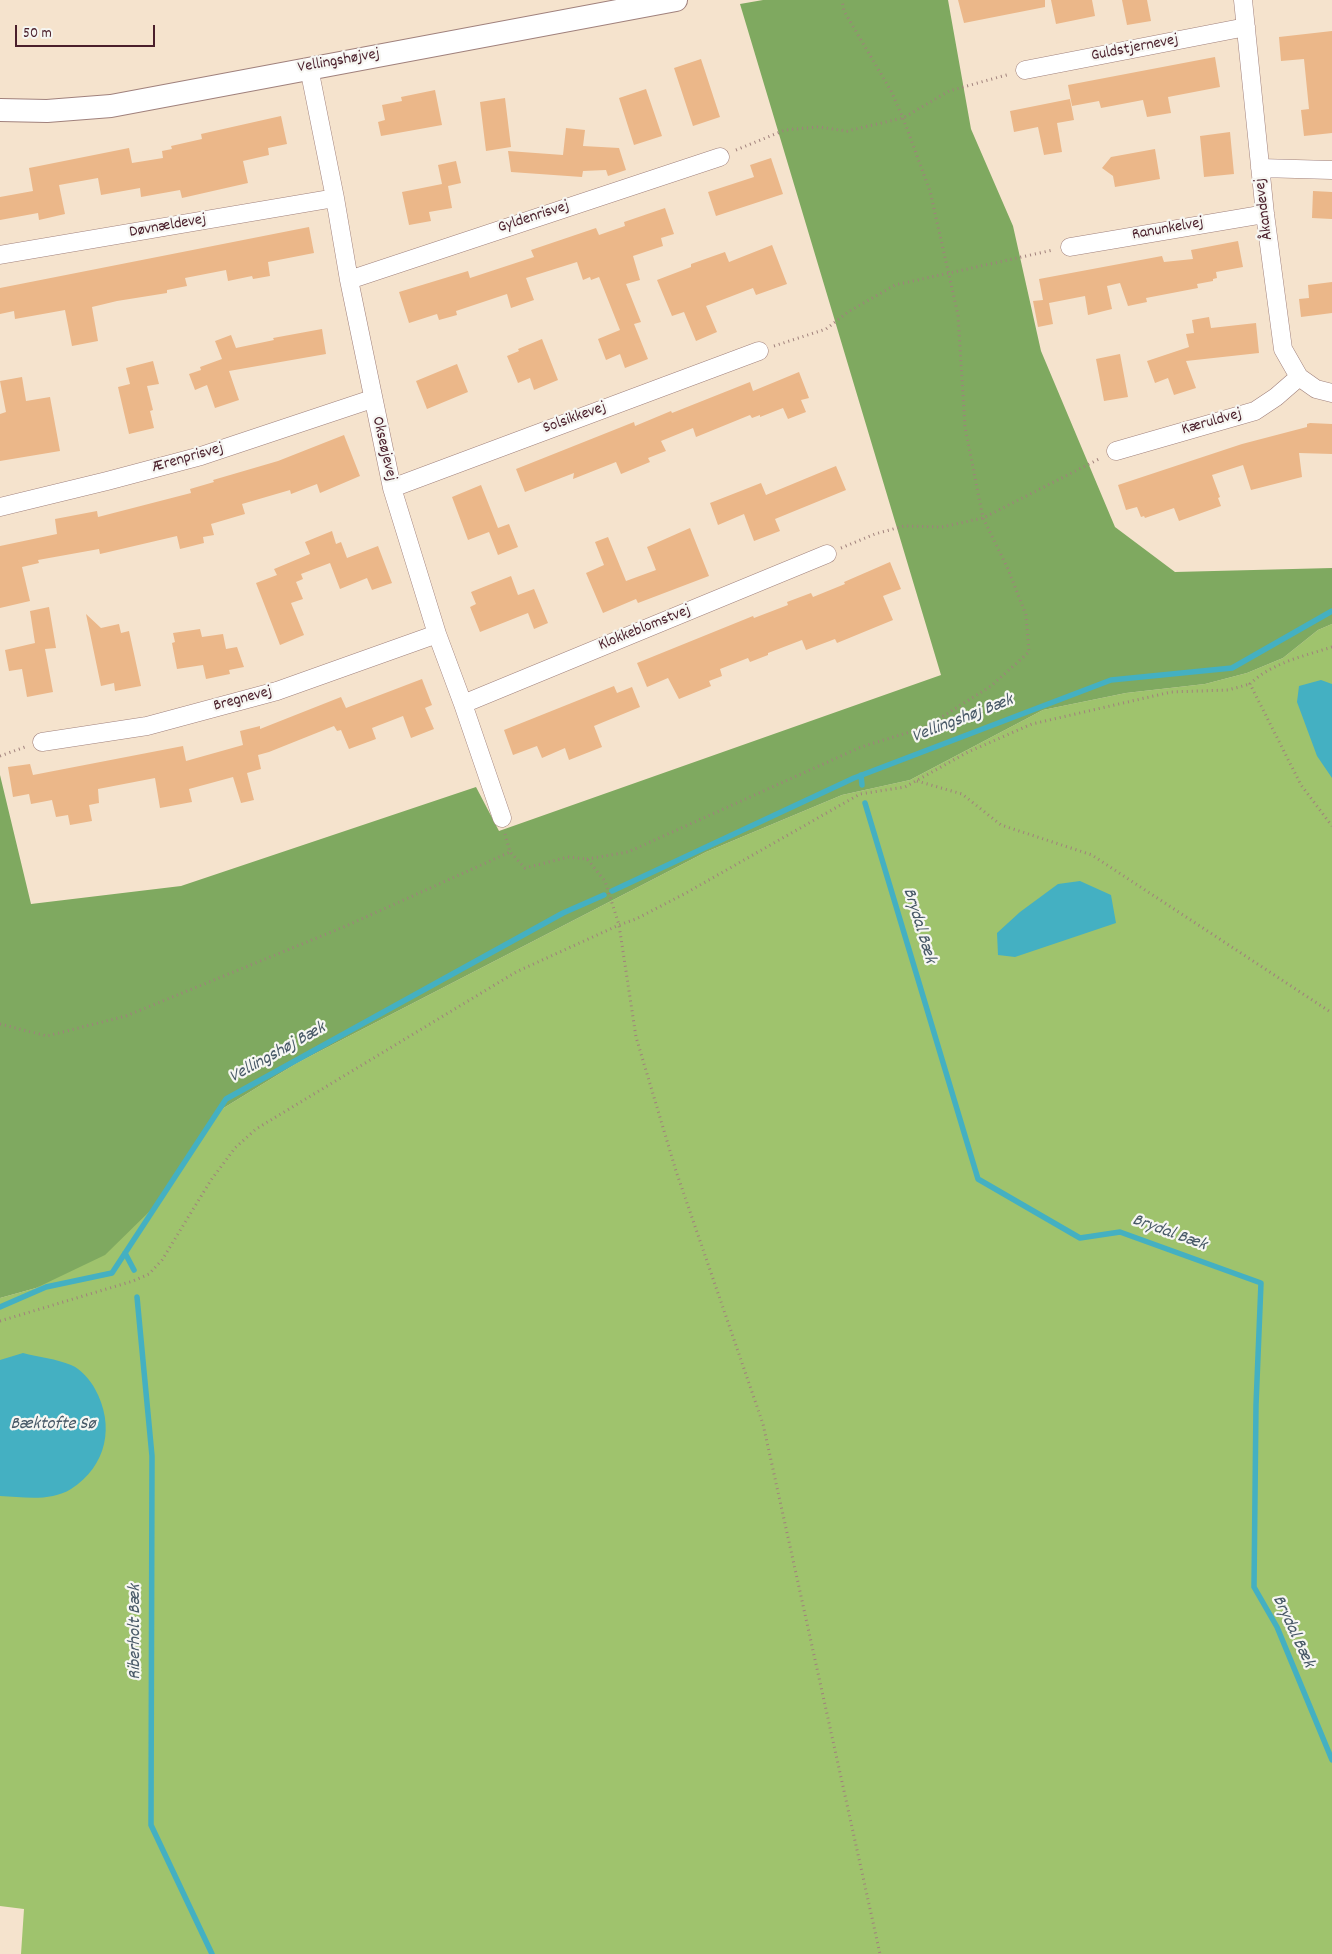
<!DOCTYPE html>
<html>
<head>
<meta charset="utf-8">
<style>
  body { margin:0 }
  #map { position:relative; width:1332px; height:1954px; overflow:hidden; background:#f5e3cd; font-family:Dekko,sans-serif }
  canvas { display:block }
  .scale { position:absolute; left:15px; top:25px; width:140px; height:22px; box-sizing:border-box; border:2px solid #4a1f2b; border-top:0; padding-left:6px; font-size:15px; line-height:18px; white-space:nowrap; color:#4a1f2b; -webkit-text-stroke:4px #f6f6f2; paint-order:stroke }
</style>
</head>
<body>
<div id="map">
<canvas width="1332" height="1954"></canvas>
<div class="scale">50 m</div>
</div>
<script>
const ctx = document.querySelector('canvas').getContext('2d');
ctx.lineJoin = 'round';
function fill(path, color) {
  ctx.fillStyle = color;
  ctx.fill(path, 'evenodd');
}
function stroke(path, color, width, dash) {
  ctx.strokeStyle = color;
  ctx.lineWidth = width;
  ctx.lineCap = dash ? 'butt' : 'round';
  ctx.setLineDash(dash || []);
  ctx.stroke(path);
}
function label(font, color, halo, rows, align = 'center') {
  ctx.font = font + ' Dekko,sans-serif';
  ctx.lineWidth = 4.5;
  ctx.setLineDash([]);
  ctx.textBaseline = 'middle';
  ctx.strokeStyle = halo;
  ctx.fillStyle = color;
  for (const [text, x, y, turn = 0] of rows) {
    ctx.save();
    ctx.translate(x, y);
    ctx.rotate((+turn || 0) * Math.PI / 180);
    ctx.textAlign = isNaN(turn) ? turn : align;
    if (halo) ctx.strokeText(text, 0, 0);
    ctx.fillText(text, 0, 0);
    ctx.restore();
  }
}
fill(new Path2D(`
  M1332,624v1330h-1311l3,-45 -24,-3v-608l36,-10 119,-82 67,-97 75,-46 409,-211 136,-57 68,-15 133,-70 83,-17 79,-9 42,-11 36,-15 35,-28z`), '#9fc36d');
fill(new Path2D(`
  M763,0h185l23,129 42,97 28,125 74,176 60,45 157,-4v56l-14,6 -35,28 -36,15 -42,11 -79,9 -83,17 -133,70 -68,15 -136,57 -409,211 -75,46 -67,97 -50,49 -69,33 -36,10v-523l31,129 150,-18 295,-99 23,44 442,-156 -201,-671z`), '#7fa960');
fill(new Path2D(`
  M1321,680l11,4v94l-15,-22 -20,-54 2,-16z
  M1080,881l31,14 5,28 -101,34 -17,-2 -1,-22 23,-21 38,-28z
  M23,1353c15,4 34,6 48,12 10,4 20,16 24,24 20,36 12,77 -24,100 -21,13 -48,8 -71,7v-136z`), '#44b0c2');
stroke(new Path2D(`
  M861,775l1,10
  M865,803l113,376 102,59 40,-6 141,51 -5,122 -2,182 23,40 55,133
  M612,891l242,-113 257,-98 121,-12 100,-57
  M125,1253l9,17
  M137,1297l15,159 -1,369 61,129
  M0,1307l46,-20 66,-14 114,-174 337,-186 41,-18`), '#44b0c2', 5.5);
fill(new Path2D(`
  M958,0h87v7l-81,16z
  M1051,0h41l3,16 -39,8z
  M1122,0h25l4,21 -24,4z
  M1332,31v102l-28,3 -3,-26 8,-1 -5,-50 -23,2 -2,-24z
  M1215,57l5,30 -52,10 3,16 -24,4 -4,-17 -42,8 -2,-7 -27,5 -4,-21z
  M701,59l19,58 -27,9 -19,-58z
  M646,89l16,47 -28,9 -15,-47z
  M435,90l7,35 -61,11 -3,-14 7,-2 -3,-15 20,-4 -1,-4z
  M505,98l6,49 -25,4 -6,-49z
  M1070,99l4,21 -17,3 5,29 -18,3 -6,-28 -24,5 -4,-21z
  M281,116l6,28 -19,4 1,7 -26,6 5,22 -66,15 -2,-8 -39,7 -1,-9 -39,7 -3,-17 -39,7 6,29 -26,6 -1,-7 -38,7v-23l33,-6 -4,-23 100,-20 3,15 31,-5 -1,-7 10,-2 -1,-3 31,-7 -1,-5z
  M566,128l19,2 -2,16 36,2 7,22 -18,6 -2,-6 -23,1 -1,6 -71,-5 -3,-21 55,4z
  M1230,132l4,42 -30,3 -4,-41z
  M1155,149l5,30 -45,8 -2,-11 -11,-8 9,-11z
  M771,158l12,36 -67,22 -8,-24 46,-15 -4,-12z
  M456,161l5,22 -13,3 4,22 -23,4 2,9 -22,4 -7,-33 40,-8 -4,-19z
  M1313,191l19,1v27l-20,-1z
  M665,208l9,26 -13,4 2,8 -30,10 7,24 -14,4 15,38 -7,2 14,35 -23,9 -5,-14 -14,6 -8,-21 22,-9 -21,-53 -8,3 -1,-3 -7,3 -6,-18 -51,16 8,22 -23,8 -4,-14 -51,17 1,4 -18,5 -2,-6 -28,9 -10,-31 69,-21 2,7 64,-21 -3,-7 65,-22 3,7 26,-9 -1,-4z
  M309,227l5,26 -46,9 2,14 -17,3 -1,-3 -24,5 -2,-11 -41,8 2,8 -20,4v3l-50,8 -25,6 6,34 -26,5 -7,-36 -50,9 -1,-8 -14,3v-26z
  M1238,241l5,26 -27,5 1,6 -4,1v2l-16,3 1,4 -52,10 1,4 -19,4 -8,-23 -13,3 5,23 -24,6 -3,-19 -36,7 4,21 -15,3 -5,-26 10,-1 -4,-21 123,-23 2,6 29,-3 -2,-9z
  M772,245l15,39 -31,11 -3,-7 -47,18 11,26 -21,9 -12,-29 -12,4 -15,-36 34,-13v-3l34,-12 4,10z
  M1332,282v31l-31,4 -2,-18 10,-1 -1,-13z
  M1209,317l2,11 45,-5 3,30 -73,8 10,27 -22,7 -6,-17 -13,5 -8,-22 42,-14 -3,-13 8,-1 -2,-13z
  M322,329l4,25 -97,17 10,29 -24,8 -8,-23 -12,5 -6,-16 12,-4 -1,-3 22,-8 -7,-18 16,-6 5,13 38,-8 -1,-2z
  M542,339l16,41 -24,10 -4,-12 -12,5 -11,-27 12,-5 -1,-2z
  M1120,354l8,43 -24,4 -8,-42z
  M153,361l6,23 -12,2 6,24 -3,1 4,17 -25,6 -11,-47 12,-3 -4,-16z
  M457,364l11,28 -41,17 -11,-28z
  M799,372l10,26 -8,2 5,12 -18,7 -5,-11 -23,9v-2l-8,3 -2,-3 -54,22 -3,-9 -32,13 5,10 -18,7 2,4 -29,12 -5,-12 -43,17 1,-6 -49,19 -9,-23 118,-47 1,4 36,-15 1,2 78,-31 3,9z
  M22,377l4,24 24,-4 10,54 -60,10v-47l6,-2 -6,-31z
  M1310,423l22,1v30l-33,-1 3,24 -51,13 -8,-25 -31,10 8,22 -2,1 3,8 -42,15 -5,-13 -29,10 -1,-2 -3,1 -4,-10 -11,3 -8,-25 124,-41 65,-17v-3z
  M344,435l16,41 -40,17 -3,-9 -26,10 -1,-4 -48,14 3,10 -34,10 3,11 -11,2 1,6 -24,6 -3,-13 -77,18 -1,-5 -61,11 1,3 -17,4 8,34 -30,7v-62l57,-12 -2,-15 42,-8 1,6 93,-24 -1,-4 24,-7 -1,-2 65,-19z
  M836,466l10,24 -71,29 5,12 -26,10 -10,-27 -26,11 -8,-22 51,-20 5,12z
  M481,485l17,43 11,-4 9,23 -20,8 -9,-23 -21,8 -16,-43z
  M690,528l19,48 -71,27 -2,-4 -33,14 -17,-40 18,-8 -9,-23 13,-5 18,44 30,-11 -9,-23z
  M332,531l4,13 5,-2 6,16 31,-12 14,37 -20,7 -5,-12 -27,11 -10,-26 -29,11 2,5 -7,3 7,17 -12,4 13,32 -24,10 -24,-62 21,-8 -3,-6 36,-15 -5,-12z
  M890,562l11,27 -18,7 10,24 -56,23 -2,-4 -29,11 -4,-10 -34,13v2l-18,7 -2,-4 -28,11 2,7 -13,5 2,5 -32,13 -11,-21 -21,9 -10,-24 116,-47 1,2 34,-13 -1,-3 24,-9 2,4 32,-13 -1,-2z
  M511,576l7,19 16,-6 14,34 -14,6 -6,-16 -48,19 -10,-25 6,-3 -5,-12z
  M49,607l7,41 -11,1 8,43 -26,5 -5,-28 -13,2 -4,-21 30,-7 -5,-32z
  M86,614l15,14 18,-4 2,9 8,-2 12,55 -26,5 -1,-8 -13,3z
  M200,629l2,8 21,-3 3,15 11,-2 7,20 -15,3 1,4 -24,5 -3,-14 -26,4 -5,-26 3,-1 -2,-9z
  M422,679l10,26 -7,3 9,21 -23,9 -8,-22 -31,12 4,11 -27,10 -8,-19 -4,1 -3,-5 -65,26 -11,3 3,14 -14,4 7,27 -13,3 -8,-26 -44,12 3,13 -32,6 -5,-30 -57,11 1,14 -10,2 3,16 -22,4 -2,-10 -12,2 -4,-17 -21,4 -2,-10 -16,3 -5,-30 22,-3 3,11 150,-29 3,15 57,-16 -3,-14 20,-5v3l81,-32 5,11z
  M614,686l3,7 15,-6 8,20 -46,19 8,21 -33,13 -4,-12 -23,10 -5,-12 -24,9 -9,-25z`), '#ebb789');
const minor = new Path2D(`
  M1243,0l22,214 18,135 16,28 17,12 16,4
  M309,68l26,130 14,82 43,208 45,146 26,70 39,114
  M1025,70l221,-43
  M1260,168l72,2
  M1070,247l195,-33
  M0,255l335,-57
  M349,280l371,-123
  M1116,451l139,-40 21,-14 23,-20
  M392,488l367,-137
  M0,507l107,-26 94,-25 171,-57
  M463,704l364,-150
  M42,742l105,-16 130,-35 160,-57`);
const tertiary = new Path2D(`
  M0,110l47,1 64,-5 565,-106`);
stroke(minor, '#a0817c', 19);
stroke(tertiary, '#a0817c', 24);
stroke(new Path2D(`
  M736,150l49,-20 33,-3 29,4 56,-13 46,-27 61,-17
  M774,346l52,-17 22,-17 47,-27 158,-35
  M841,548l34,-14 29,-8 38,1 41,-9 118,-60
  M1332,647c-28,9 -61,16 -82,37l51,101 31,41
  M0,756l25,-9
  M917,781l45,13 39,31 91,30 240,158
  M505,834l5,18 15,16 43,-11 19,2 18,22 14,44 17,112 40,134 87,253 117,530
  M587,859l41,-7 233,-105 65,-20 65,-41 38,-34 -3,-37 -18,-46 -25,-51 -18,-91 -7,-112 -28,-124 -27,-73 -12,-27 -47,-80 -2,-11
  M0,1024l47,12 79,-20 220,-90 164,-74
  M0,1321l133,-40 16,-7 13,-14 49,-80 24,-32 21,-19 260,-157 103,-47 17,-6 50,-26 174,-99 45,-7 63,-35 64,-28 139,-32 57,-2 22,-6`), '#a0817c', 3, [1, 4]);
stroke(minor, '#fff', 18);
stroke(tertiary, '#fff', 22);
label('16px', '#4a1f2b', '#f6f6f2', [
  ["Guldstjernevej",1135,49,-11],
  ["Vellingshøjvej",339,62,-10],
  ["Åkandevej",1265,209,-97],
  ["Gyldenrisvej",534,218,-18],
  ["Døvnældevej",168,227,-10],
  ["Ranunkelvej",1168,230,-10],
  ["Solsikkevej",575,419,-20],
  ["Kæruldvej",1212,423,-16],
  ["Okseøjevej",383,449,77],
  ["Ærenprisvej",188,459,-16],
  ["Klokkeblomstvej",645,629,-22],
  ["Bregnevej",243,700,-15]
]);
label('italic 18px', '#485967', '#f6f6f2', [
  ["Vellingshøj Bæk",963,720,-21],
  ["Brydal Bæk",918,926,73],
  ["Vellingshøj Bæk",278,1054,-29],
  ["Brydal Bæk",1169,1234,20],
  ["Bæktofte Sø",53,1426],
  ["Riberholt Bæk",137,1632,-90],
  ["Brydal Bæk",1292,1632,65]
]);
</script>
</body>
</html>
